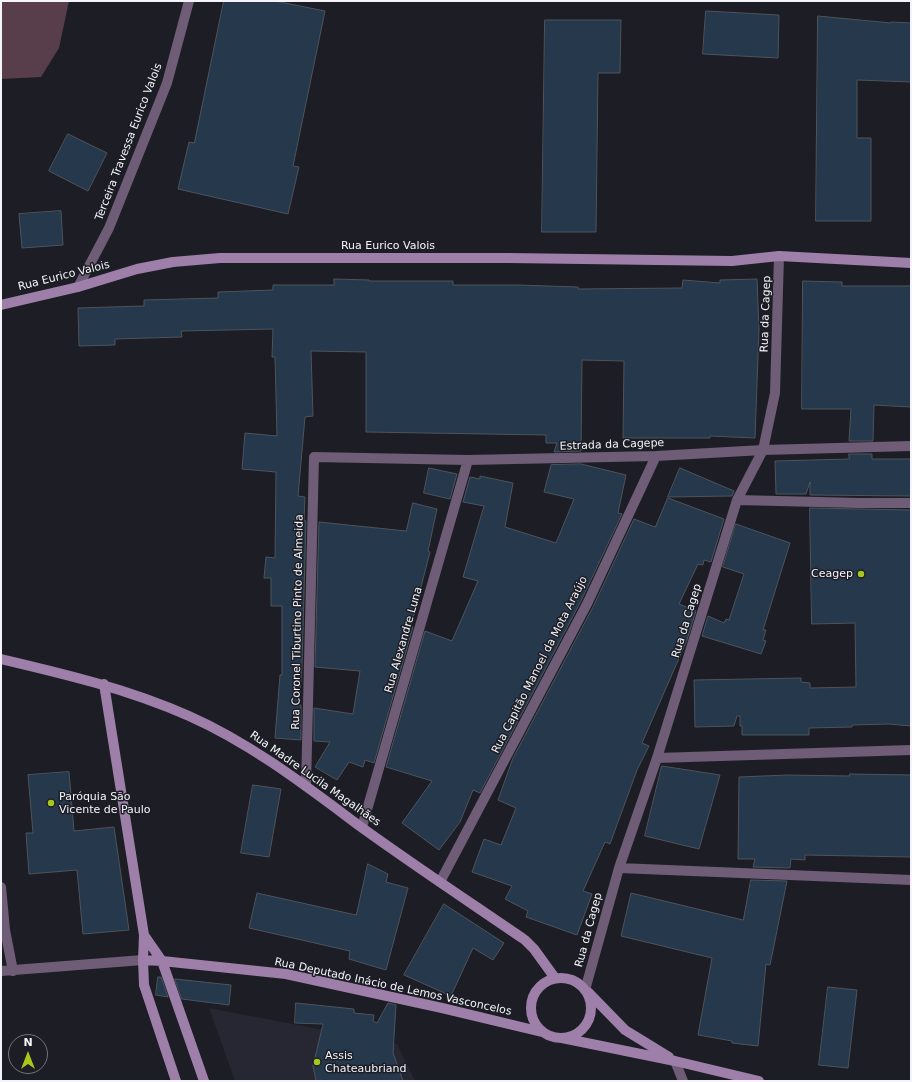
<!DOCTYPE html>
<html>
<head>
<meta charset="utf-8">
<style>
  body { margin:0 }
  #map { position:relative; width:912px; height:1082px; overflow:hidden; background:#1d1d25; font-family:"DejaVu Sans",sans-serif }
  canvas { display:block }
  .frame { position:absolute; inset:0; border:2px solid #f4f4fa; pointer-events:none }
  .north { position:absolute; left:8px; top:1034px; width:40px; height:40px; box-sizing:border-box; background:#1d1d25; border:1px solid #73737a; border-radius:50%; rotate:0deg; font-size:11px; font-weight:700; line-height:16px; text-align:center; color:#f4f4fa }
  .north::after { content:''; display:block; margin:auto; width:14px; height:18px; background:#a8c71c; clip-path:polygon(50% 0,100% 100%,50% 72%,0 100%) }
</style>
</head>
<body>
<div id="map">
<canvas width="912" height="1082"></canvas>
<div class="frame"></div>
<div class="north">N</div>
</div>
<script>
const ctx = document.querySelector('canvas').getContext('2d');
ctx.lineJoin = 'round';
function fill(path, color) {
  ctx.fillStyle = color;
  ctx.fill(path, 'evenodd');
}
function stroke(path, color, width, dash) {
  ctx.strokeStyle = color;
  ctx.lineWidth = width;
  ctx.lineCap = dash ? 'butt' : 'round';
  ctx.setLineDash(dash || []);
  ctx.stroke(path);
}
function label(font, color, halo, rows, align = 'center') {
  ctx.font = font + ' "DejaVu Sans",sans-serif';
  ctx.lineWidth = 3;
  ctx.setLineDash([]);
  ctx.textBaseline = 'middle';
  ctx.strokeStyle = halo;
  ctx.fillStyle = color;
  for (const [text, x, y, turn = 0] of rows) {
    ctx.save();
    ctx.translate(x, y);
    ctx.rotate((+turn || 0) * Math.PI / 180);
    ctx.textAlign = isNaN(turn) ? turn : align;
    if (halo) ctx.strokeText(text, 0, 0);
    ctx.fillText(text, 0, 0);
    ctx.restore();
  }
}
fill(new Path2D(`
  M209,1008l188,36 18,37h-180z`), '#272734');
fill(new Path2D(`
  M1,1h68l-10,47 -18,29 -40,2z`), '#583d4a');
const building = new Path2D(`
  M224,1h51l50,10 -32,155 6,1 -11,47 -110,-25 11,-47 5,1z
  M706,11l73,4 -1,43 -75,-4z
  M818,16l73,7v-1l20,1v59l-54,-2v58h14v83h-55z
  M545,20h76l-1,53h-22l-2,159h-54z
  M68,134l39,19 -19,38 -39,-20z
  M61,211l2,34 -41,3 -3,-34z
  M334,279l35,1v1h84v4h65l60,2v2l104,-1 1,-8 37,3v-3l37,-1 2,51 -4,108 -45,-2v2h-87l1,-77 -42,-1 -1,91 -27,1 3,-9h-11v-8l-180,-3v-80l-55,-1 2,65 -8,1 -7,79 7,1 -1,23 2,1 -4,145 -3,39h2v35l-26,-2 5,-63h2v-69h-11v-28h-7l2,-21 9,1 1,-86 -34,-3 3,-36 32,3 -2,-79h-3l1,-28 -92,2 1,6 -67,2v6l-36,1 -1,-38 66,-2v-6l74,-2v-6l55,-2v-5h61z
  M803,281l39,1v4h69v121l-37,-2 -1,36h-24l2,-32h-49z
  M849,454h23v5h39v37l-101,-1v-13l-4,12h-30l-1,-33 74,-2z
  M581,464l45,11 -8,38 4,1 -41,87 -101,192 -7,-3 -13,32 -21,28 -37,-27 30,-42 -46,-14 39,-136 27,10 26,-60 -15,-4 21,-71 -21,-4 7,-25 10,2v-3l33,7 -8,44 51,16 18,-44 -30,-7 7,-27z
  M429,468l28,6 -7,25 -26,-6z
  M680,468l54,23 -2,5 -64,1z
  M668,498l56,21 -13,43 -7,-2 -1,5 -5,-1 -19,40 17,7 -9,29 -45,103 7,3 -12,24 -27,74 -5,-2 -22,49 9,3 -15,41 -51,-18 2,-6 -23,-12 7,-13 -40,-14 12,-33 17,6 15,-37 -18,-8 15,-42 80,-151 41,-88 21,8z
  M413,503l24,6 -9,42 2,1 -19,74 2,1 -39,136 -9,-3 -2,7 -14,-5 -12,18 -22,-13 15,-25 -16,-1v-33l39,6 7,-43 -45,-4 4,-145 87,9z
  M810,508l101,2v216l-22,-2 -37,1v2l-43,1v7h-67v-9h-2v-10h-3l-3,10 -39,1 -1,-47 107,-2v4l9,1v5l46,-1 -1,-64 -43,1z
  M736,524l54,19 -27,87h3l-3,10 3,1 -5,13 -59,-18 6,-20 16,7 2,-4 3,1 15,-46 -21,-7z
  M662,766l58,9 -21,74 -54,-13z
  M69,772l5,59 40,-4 15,103 -46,4 -6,-64 -48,4 -3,-41h7l-5,-58z
  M850,774l61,1v82l-106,-2v5l-14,-1 -1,9 -37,-1 2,-8h-17l1,-82 48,-2 62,1z
  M253,785l28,4 -12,68 -28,-4z
  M368,864l20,10 -2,8 22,6 -22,82 -37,-11 1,-8 -101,-23 8,-35 99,22z
  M751,880l36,1 -17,84 -4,-1 -8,82 -26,-3v-2l-34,-6 14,-77 -91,-22 10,-43 112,27z
  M444,904l60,39 -11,17 -20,-12 -22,48 -47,-21z
  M158,977h3l7,20 -12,-2z
  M175,979l56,6 -2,20 -47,-6z
  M828,987l29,3 -9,78 -29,-3z
  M296,1003l58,6v4l20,2 -1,6 4,2 11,-20 8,2 -3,48 10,28h-87l-3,-15 10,-42 -28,-1z`);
fill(building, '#26384c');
stroke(building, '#4d545b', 1);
stroke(new Path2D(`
  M78,287l31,-59 58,-145 22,-82
  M737,500l122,3h52
  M657,758l254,-8
  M306,786l8,-329 154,3 188,-4 107,-6 148,-4
  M362,827l106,-367
  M619,868l292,12
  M440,882l147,-278 69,-148
  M1,887l4,43 8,41
  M1,971l142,-11
  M585,990l34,-122 38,-110 80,-258 26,-50 12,-57 4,-137
  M675,1061l8,20`), '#6f5c76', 10);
stroke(new Path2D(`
  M1,305l77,-18 59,-18 36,-7 47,-4h288l224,3 47,-5 132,7
  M1,659c64,15 127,30 188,57 63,28 117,70 172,111 54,39 110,76 164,113l9,9 21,29
  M104,684l40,251 -1,25 1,25 32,96
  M144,935l18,26 42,120
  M143,960l19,1 124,13 156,34 100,24
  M531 1008a30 30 0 1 1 60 0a30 30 0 1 1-60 0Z
  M588,992l37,38 44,27
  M562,1038l113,23 84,20`), '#9e7fa9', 10);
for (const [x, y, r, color] of [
  [861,574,4,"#a8c71c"],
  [51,803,4,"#a8c71c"],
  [317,1062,4,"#a8c71c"]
]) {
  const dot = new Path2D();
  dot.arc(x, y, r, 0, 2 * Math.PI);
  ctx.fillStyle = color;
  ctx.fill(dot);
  stroke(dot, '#1d1d25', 1.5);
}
label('11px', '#f4f4fa', '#1d1d25', [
  ["Terceira Travessa Eurico Valois",129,142,-69],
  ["Rua Eurico Valois",388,246],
  ["Rua Eurico Valois",64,276,-14],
  ["Rua da Cagep",766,314,-88],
  ["Estrada da Cagepe",612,445,-2],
  ["Rua da Cagep",687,621,-73],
  ["Rua Coronel Tiburtino Pinto de Almeida",298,622,-89],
  ["Rua Alexandre Luna",404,640,-74],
  ["Rua Capitão Manoel da Mota Araújo",540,665,-63],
  ["Rua Madre Lucila Magalhães",315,779,35],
  ["Rua da Cagep",589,930,-75],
  ["Rua Deputado Inácio de Lemos Vasconcelos",393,987,12]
]);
label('11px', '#f4f4fa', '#1d1d25', [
  ["Ceagep",853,574,"right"],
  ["Paróquia São",59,797],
  ["Vicente de Paulo",59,810],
  ["Assis",325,1056],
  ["Chateaubriand",325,1069]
], 'left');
</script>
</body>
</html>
